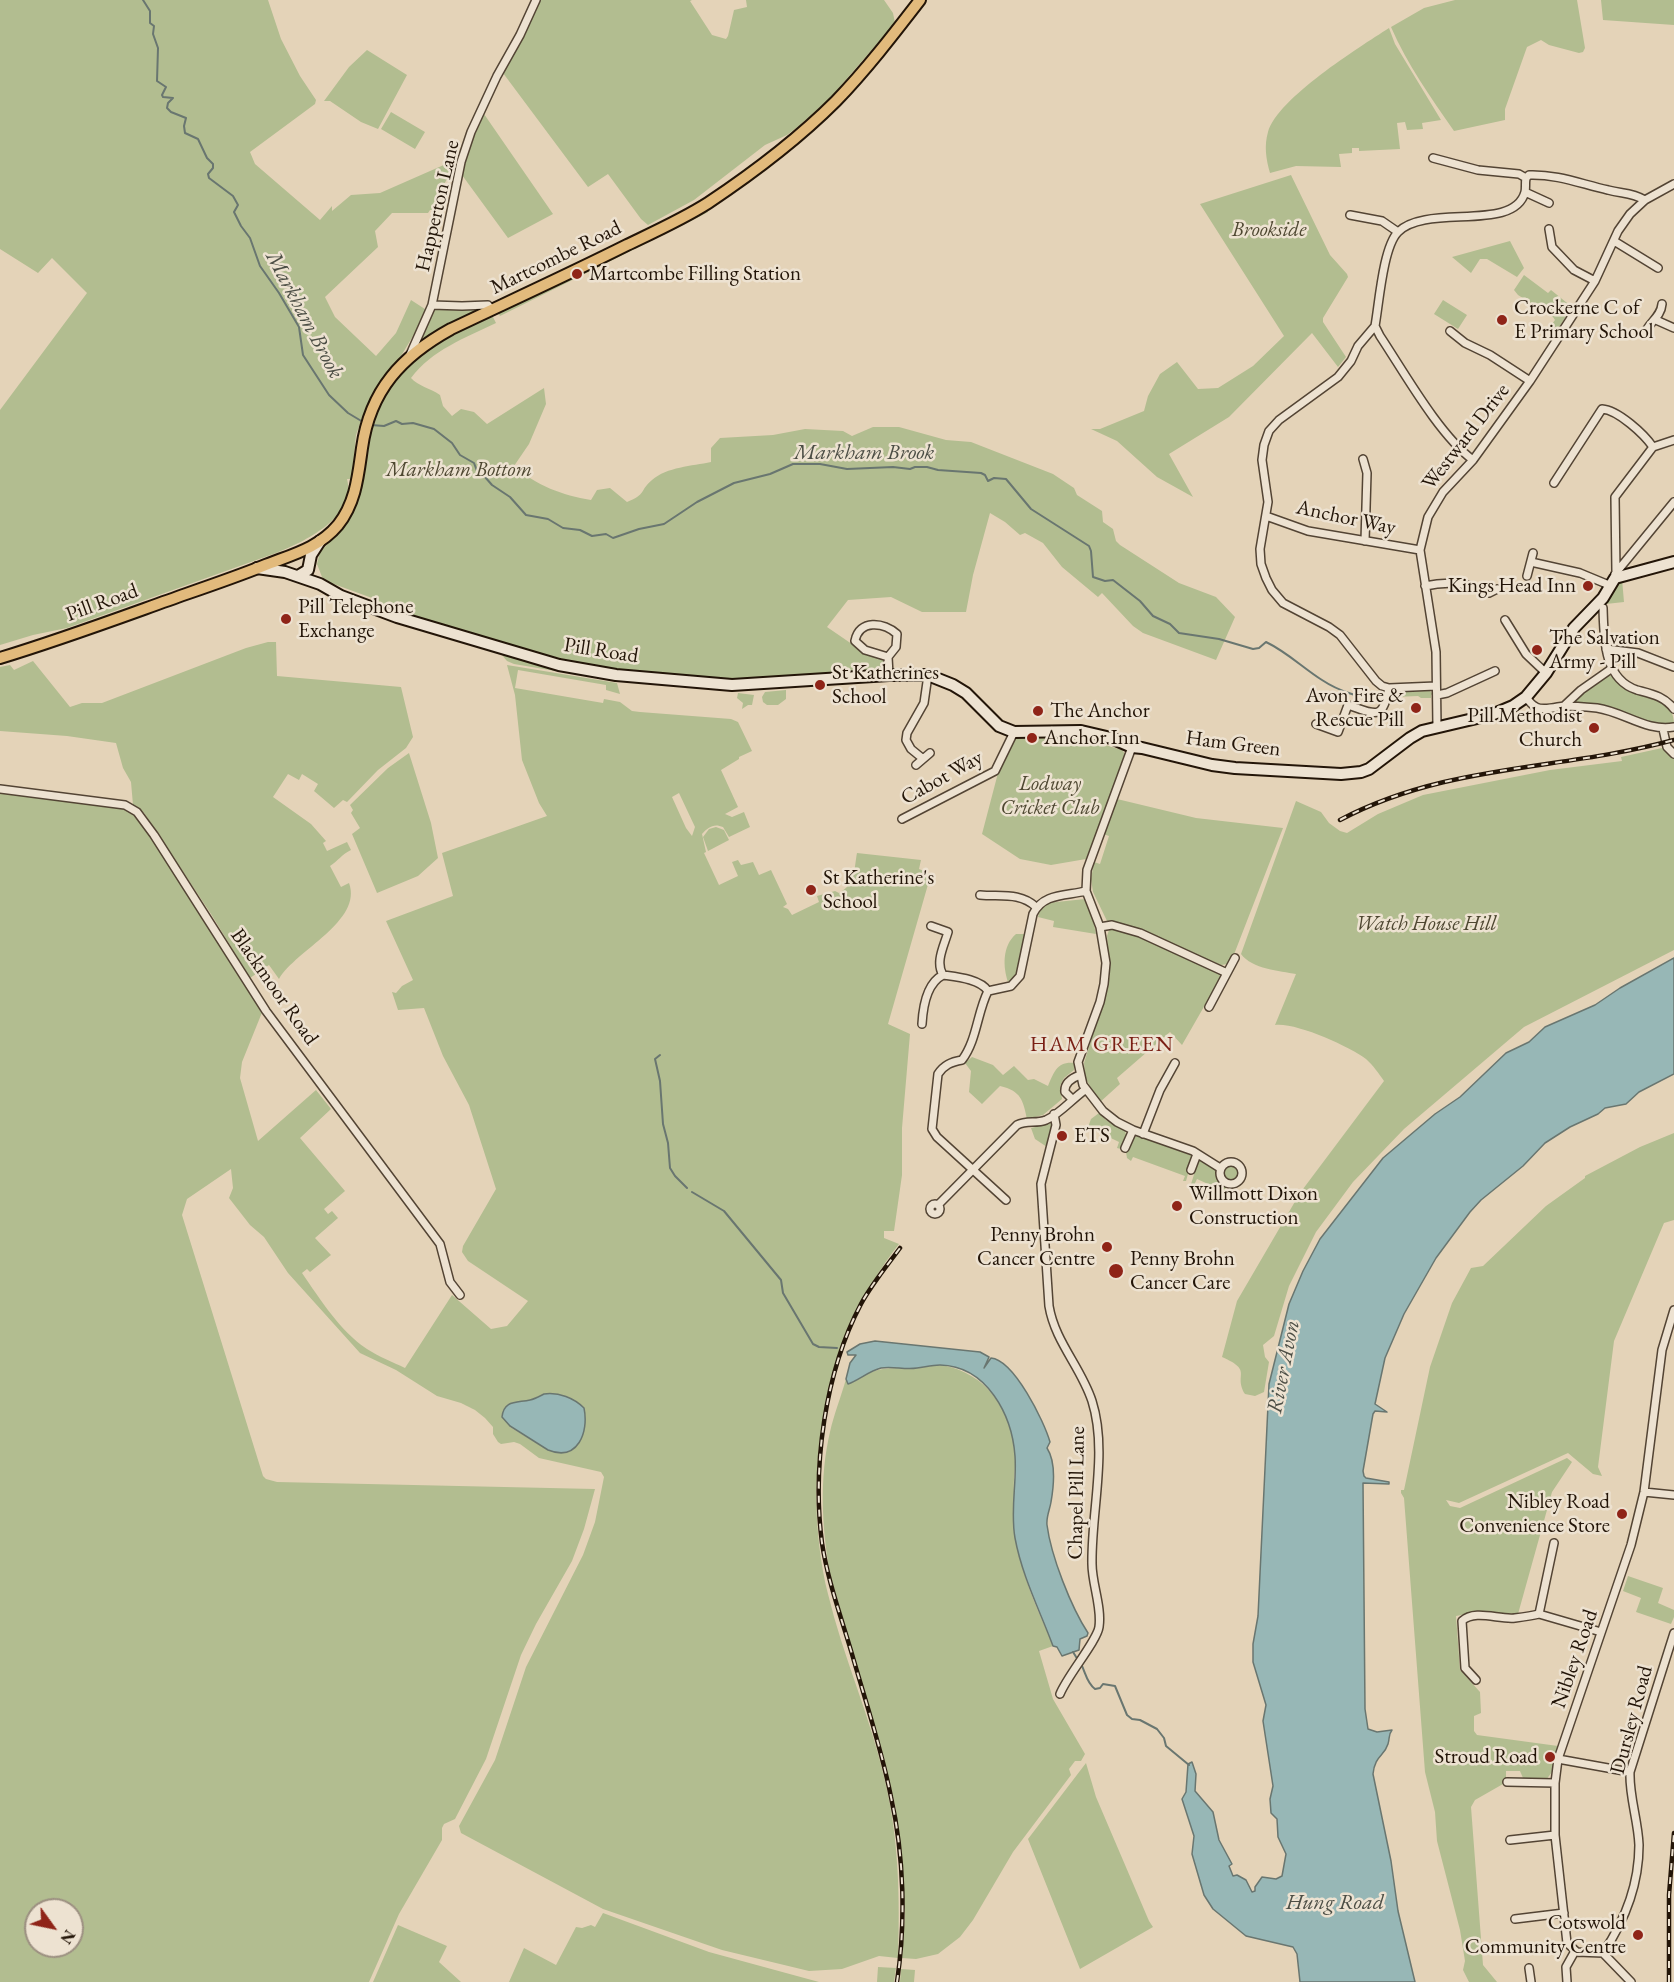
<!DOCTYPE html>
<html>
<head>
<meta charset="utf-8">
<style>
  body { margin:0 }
  #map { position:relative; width:1674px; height:1982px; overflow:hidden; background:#e4d3b8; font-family:"EB Garamond",serif }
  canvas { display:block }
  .north { position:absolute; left:24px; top:1898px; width:60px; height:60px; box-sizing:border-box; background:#ede2d1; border:2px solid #9c9081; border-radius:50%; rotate:123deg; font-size:16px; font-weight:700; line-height:24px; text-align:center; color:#231508 }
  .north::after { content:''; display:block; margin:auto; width:21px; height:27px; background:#8f2418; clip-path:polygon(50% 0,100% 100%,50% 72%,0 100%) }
</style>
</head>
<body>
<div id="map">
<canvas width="1674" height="1982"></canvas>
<div class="north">N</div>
</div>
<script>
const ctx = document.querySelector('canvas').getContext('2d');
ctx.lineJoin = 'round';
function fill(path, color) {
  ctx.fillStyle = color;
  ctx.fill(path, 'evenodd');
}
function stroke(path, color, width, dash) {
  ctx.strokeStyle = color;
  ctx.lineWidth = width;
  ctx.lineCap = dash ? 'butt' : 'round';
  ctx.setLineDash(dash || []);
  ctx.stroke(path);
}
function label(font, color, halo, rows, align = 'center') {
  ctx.font = font + ' "EB Garamond",serif';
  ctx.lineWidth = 5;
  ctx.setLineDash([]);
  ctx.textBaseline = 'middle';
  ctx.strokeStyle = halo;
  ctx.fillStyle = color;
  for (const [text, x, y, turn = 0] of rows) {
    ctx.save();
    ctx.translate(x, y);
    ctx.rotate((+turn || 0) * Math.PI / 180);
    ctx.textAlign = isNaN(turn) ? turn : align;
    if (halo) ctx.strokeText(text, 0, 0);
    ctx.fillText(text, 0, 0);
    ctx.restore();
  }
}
fill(new Path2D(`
  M0,0h268l13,39 19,37 16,24 -1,4 -65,48 5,12 65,56 12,-14v5l19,-16 29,-2 66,-29 9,1 -16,28 -5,17h-4l-2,3h-36l-17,18 3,16 -53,50 10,20 41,39 20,-23 15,-33 17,11 -27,45 -25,32 -10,19 -10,28 -4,44h-5c10,38 -43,63 -71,74l-209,75 -34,7 -33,10v-235l87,-117 -35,-35 -14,15 -38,-24z
  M539,0h153l-2,1 22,34 14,4 2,-3 6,-26 13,-3 -1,-7h138l9,13 2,10 -64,74 -31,28 -13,10 -22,10 -71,55 -46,25 -7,-6 -33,-45 -20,13 -85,-114 23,-41z
  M1455,0h122l8,48 -2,4 -4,1 -30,-8 -8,-5 -14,7 -22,62v11l-51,11c-23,-33 -47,-67 -63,-104l33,-19z
  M1601,0h73v25l-71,-5z
  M1389,28l6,16 46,76 -19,3 1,6 -16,1 -2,-8 -8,1 3,26 -41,2v-3h-7v5l-13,1 2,13 -45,-1 -26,7c-4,-14 -6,-27 -2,-41 10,-34 90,-84 121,-104z
  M367,50l40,25 -29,54 -17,-7 -31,-21h-6l25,-34z
  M391,112l34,20 -10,17 -34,-20z
  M484,114l69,100 -45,24 -46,-63 9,-32z
  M1291,175l39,80 17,19 1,3 -25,41v4l23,35 -8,10 -26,-34 -83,84 -60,37 24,43 -36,-20 -40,-36 -26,-12h9l44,-18 4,-15 12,-22 17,-12 21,27 20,-1 35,-22 31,-30 -84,-132z
  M707,209l1,3 -11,6 -197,98 -3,-5z
  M1510,241l14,27 -7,9 -30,-18h-7l-9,14 -19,-16z
  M1524,275l24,18 3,-3 21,17 -16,25 -7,-4 6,-8 -2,-3 -35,-22 -4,-5z
  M1443,300l24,15 -9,14 -24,-15z
  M480,308l1,1 -66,38 18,-37z
  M491,313l5,10c-31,15 -64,27 -85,55 7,8 19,10 29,17l3,11 9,10 9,-7 13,3 13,12 57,-36 2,16 -17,40 -15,22c23,20 48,29 77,34l6,-10 13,-2 17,14c20,-8 12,-11 25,-22 15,-13 40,-14 59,-18v-14l9,-10 53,-3 32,-6 38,2 9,5 21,-9h26l47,13 25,2 82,32 21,14 3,7 25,16 1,11 10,7 3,12 4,4 59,38 37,14 19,20 -19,43 -73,-27 -10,-7 -31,-33 -4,4 -36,-30 -19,-24 -18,-10 -5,2 -15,-13 -15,-9 -17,62 -7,37h-44l-31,-15 -43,3 -21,27 38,26 20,5 1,11 -3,2 -140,8 -80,-5 -69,-8 -90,-21 -115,-38 -17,-9 -41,-15 -9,-6 -5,-13 3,-12 28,-31 6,-12 8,-22 11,-67 18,-35 14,-17 32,-29z
  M1622,579l2,23 -18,2 9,-17z
  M268,642h8l1,34 124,11 12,50 -7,11 -28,22 -31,32 -4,-2 -9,8 -20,-17 4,-7 -16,-10 -3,6 -11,-6 -15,23 38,27 15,17 -3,2 4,8 20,-9 4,8c-9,4 -13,11 -21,16l11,21 8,-4c14,38 -53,67 -70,96l-10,-14 -19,13 -39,-64 -67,-101 -11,-8 -2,-23 -8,-14 -7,-25 -49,-7 -67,-5v-64l10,-2 4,5 19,-9 37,46 12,-4h20l144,-55z
  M501,654l113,24 1,3 -101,-17 -7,-3z
  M507,665l110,18 3,11 -14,-4v-5l-88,-15 -3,18 88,15 1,-4 16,3 12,9 8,1 91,7 7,3 14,29 -13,6v2l-18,11 17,37 -13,7 7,3 12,-5 6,15 -21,10 -6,-10c-9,-4 -15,0 -21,7l4,18 -2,1 15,32 19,-9 -6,-14 6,-2 3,5 12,-3 6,13 12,-5 16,34 -4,3 5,2 4,6 27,-13 -2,-6 18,-5 4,2c17,-9 15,-25 18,-40l64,7 -2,9 12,5 -43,150 22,10 -8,94v47l-8,56h-10v7l15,6c-76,97 -99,232 -71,350 15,63 43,124 57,187 14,58 15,118 13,177l-19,-2 -37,13 -33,2 -87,-21 -119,-41 -142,-76 -2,-7 36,-66 31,-93 57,-112 12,-33 9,-45 -3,-5 -62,-14 -19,-14 -6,-2 -13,2 -3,-2 -5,-8v-7l-8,-9 -10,-8 -14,-7 -24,-7 -41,-26 -36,-17 -72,-80 -24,-36 -14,-12 -21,-27 4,-10 -2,-19 -44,30 -5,16 81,261 3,3 11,3 318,7 -11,40 -12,32 -36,63 -15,31 -35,104 -31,60 -11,5 -2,4v12l-43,74 -30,68h-369v-1189l126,16 9,5 6,7 122,189 -21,52 -2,16 18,63 58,-51 15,19 -31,29 45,53 -21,18 4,5 4,-3 6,7 -23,20 16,17 -21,17 -3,-3 -5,4c18,26 38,58 65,76 12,8 26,13 38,19l47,-73 39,34 16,-3 21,-25 -60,-40 -6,-9 1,-6 33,-57 -27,-84 -26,-49 -19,-48 -26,2 -6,-18 4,1 6,-7 11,-6 -27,-59 67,-25 -11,-43 105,-37 -8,-13 -17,-43 -7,-65zM679,793l16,34 -3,9 -6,-8 -14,-31zM544,1394l4,56 -38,-23 1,-24 17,-2zM36,1910h36v36h-36z
  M1605,676h8c17,17 61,17 61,47 -18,10 -49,-14 -68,-17 -10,-2 -25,-1 -33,-5z
  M786,690v9l-8,6h-11l-4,-3 -1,-5 3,-5z
  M1430,691l3,3 -2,1v3h-10l-3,-2 -24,1v-5z
  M738,693l16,2 -2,10h-4l-6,4 1,-6 -6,-5z
  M1067,738l18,1 37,11 3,4v6l-39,99 -35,6 -31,-6 -38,-25 16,-61 17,-34z
  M1662,748l12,9v193l-150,77 -120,102 -51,53 -37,50 -27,54 -15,50 -11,9 2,12 4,5 -5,30 -9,4 -10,-2c-12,-20 9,-23 -23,-37l15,-56 63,-108 84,-112c-5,-7 -11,-16 -18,-22 -17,-13 -71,-37 -91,-34l21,-51c-16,-3 -44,-5 -55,-20l55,-153 25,11 8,11 11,8 7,2 31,-19 45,-19 127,-25 72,-9 -1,-4z
  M409,753l22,70 7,35 -20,18 -41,17 -25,-59 8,-6 -9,-15 2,-3 -3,-5 38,-37z
  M1117,799l79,19 87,10 -50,129 -5,7 -7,1 -84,-37 -30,-7 -14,-29 -2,-13 3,-17 6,2 9,-28 -6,-2z
  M716,827l8,3 5,10 -21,11 -5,-14 6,-8z
  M1085,899l6,11 5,24 -43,-7 1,-6 -16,-4 2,-8 7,-6z
  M1109,930h10l13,3 81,36 6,3 2,5 -39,68 -12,-13 -53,46 3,6 -21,19 -14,-26 -1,-14 23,-73 3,-15 -3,-39z
  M1016,934h8l2,2 -10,40 -8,6c-5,-15 -6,-36 8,-48z
  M972,1057l21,8 10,10 11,-9 14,14 6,-1 14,7c6,-14 9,-25 27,-23l-1,7 -10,8 -4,8 2,13 -19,16 -16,4c-4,-19 -6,-28 -27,-33l-18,18 -13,-12 2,-21 -6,-8z
  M1099,1113l7,7 19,11 2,7 -6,11 -4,-1 2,-6 -31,-15 3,-8z
  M1052,1123l1,4 -6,20 -12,-8 -4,-11z
  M1674,1133v87l-10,3 -50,118 -16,126 4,9 -9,-2 -25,-21 -109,50 -13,-3 4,6 10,2 107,-50 5,4 -20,30 -34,122 -41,-2 -21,4 4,54 20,22 1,21 -7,3v15l3,4 81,11 -6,26 -6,8 -23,-2 -3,-7h-14v13h-3l-28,16 -4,7 12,158 14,17h-28l-6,-12 2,-9 -5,-31 -23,-89 -2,-29 -10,-40 -21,-274 -3,-5v-3h3l26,-123 22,-64 19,-35 12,-2 63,-60 39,-28v-2l55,-29z
  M1138,1136l55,20 -7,25h-3l2,-5 -52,-19 -2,4 -4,-3 -1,-6 8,-15z
  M1201,1160l16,9 2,9 7,8 -1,8 -6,-2 -2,4 -2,-1 -2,-5 -5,-3v-3l-11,-5 -3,6 -3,-1 7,-22z
  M1224 1173a7 7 0 1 1 14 0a7 7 0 1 1-14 0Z
  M942,1365c46,9 68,44 73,89 1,12 -2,25 -1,37 1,21 4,58 9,78 7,26 20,52 30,77l-14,5 14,48 32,55 -4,7h-6l-6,8 2,6 -58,77 -40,68 -13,17 -22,17 -22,5 -14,-1 3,-43 -4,-66 -6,-44 -12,-50 -53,-181c-8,-46 -11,-96 0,-142 4,-18 11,-35 16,-53l3,5c26,-17 35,-16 64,-16 10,0 20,-3 29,-3z
  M1628,1576l35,12 -5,15 16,7v7l-3,7 -35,-12 5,-14 -18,-7z
  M1086,1763l10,34 53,124 4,6 -73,42 -52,-130z
  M603,1913l106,39 110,30h-310l15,-34 32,17 20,-38 6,1 9,-3 4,2z
  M398,1925l49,21 -8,16 22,20h-88z
  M878,1967l18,1 -2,14h-17z
  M901,1969l14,1 -1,12h-14z`), '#b2bd90');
const water = new Path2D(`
  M1674,958v116l-35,18 -13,12 -21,4 -7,6 -28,13 -25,16 -22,23 -42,34 -11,12 -34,46 -32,56 -19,44 -10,46 12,8 -12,-1 -2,3 -10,57 1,5 2,2 23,4v2l-26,-1 2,226 3,20 9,3 15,-2c-4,5 -2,8 -4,14 -4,13 -13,11 -15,30l18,87 7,50 17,71h-115l-3,-28 -4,-7 -47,-11 -33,-27 -9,-14 -12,-41 2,-18 -12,-37 4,-7 2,-28 4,-2 4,12 -1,17 18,21 6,28 13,24 -3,2 4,10 4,-1 9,5 6,12 3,-1v-4l7,-10 14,2 6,-3 4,-22 -8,-17 -1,-18 -6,-6 -1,-14 3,-13 -10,-65 3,-16 -13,-43v-18l5,-28 11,-232 20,-80 14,-33 17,-32 63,-81 52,-44 25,-17 46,-44 23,-11 16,-15 50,-22 25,-17z
  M875,1341l105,11 9,5 -5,11 7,-10c23,2 53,63 59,84l-3,6c9,14 7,37 4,54 -1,7 -5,15 -4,23 4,31 24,82 41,108l-1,3 -7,3 -1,11 -17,6 -5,-9 -4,-1c-13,-35 -31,-70 -38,-108 -5,-28 2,-55 0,-82 -3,-41 -28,-90 -75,-91 -8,0 -15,2 -23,3 -12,2 -24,-2 -36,0 -12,3 -22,12 -33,16l-2,-5 4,-16 6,-8h-8l-1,-3 13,-8z
  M544,1394c15,-2 30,4 40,14 5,24 -6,54 -36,42l-38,-24 -8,-9c2,-17 14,-14 28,-17 5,-1 10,-4 14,-6z`);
fill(water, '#97b7b6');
stroke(water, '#697670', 1.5);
stroke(new Path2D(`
  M143,0l7,11v12l4,3 -1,8 5,14 -1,33 9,6 -4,8 1,2 10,1 -5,5 -1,5 4,4 15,6 -2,8 1,7 13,6 9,19 6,6v4l-5,6 1,4 24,18 5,9 -4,7 7,14 9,12 10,28 19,27 20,34 4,28 26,40 19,18 15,9
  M371,425l13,1 12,-5 6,3 11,-1 21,6 18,14 8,12 14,8 3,8 8,6 7,8 18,12 16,18 22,4 15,9 17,2 12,6 14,-2 7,4 26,-9 25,-5 33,-22 37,-19 36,-9 23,-10h27l27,5 46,-2 17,2 5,-2h12l11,3 43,3 4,2 3,6 6,-3 12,1 25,30 58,37 2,5 2,26 12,4 8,-1 27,21 13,15 17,8 9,9 40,6 34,10 6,-1 7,-6c21,10 37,26 56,38 18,12 38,17 58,21
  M660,1055l-5,4 5,22 3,43 5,19 2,25 5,8 12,12
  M692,1192l32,19 57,69 2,13 30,51 6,3 18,1
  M1073,1652l5,8
  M1081,1664c5,9 5,18 14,25l5,-1 3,-4 12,2 12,29 5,4 8,1 17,9 7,9 2,8 23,19`), '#697670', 2);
const street = new Path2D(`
  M1433,158l45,12 41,4 7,4
  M1526,178l3,-3c28,-1 52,9 79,15 15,4 23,2 37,10
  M1525,192l24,11
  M1350,215l32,6 16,11
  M1549,229l3,18 22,23 21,11
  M1614,241l44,27
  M432,305l30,1 26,-1 4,5
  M1656,320l18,8
  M1375,326l-17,20 -7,15 -13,16 -59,43 -10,11 -5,14 -2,15 6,42 -8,47 1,15 5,14 6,12 11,13 46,24 11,8 36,46 6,5 7,2 47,-2
  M1450,331l15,12 25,12 40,26
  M1645,333c4,-11 16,-16 17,-29
  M409,357l23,-52 29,-143 10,-30 26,-56 23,-41 16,-35
  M1363,459l4,14 -2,68
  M1473,460c-34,-25 -69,-88 -93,-124l-5,-10c4,-22 8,-79 23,-94 29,-29 116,1 127,-40 1,-4 0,-9 1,-14
  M1554,483l48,-74c16,1 42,25 51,38
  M1266,516l42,15 112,19
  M1531,562l49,11 29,12
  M1616,572l-1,-75 38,-50 21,-7
  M1615,574l59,-72
  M1527,576l6,-23
  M1425,586c22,-5 43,-4 64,7l8,-4
  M1603,608c1,29 0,71 34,82 15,4 27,6 37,19
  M1505,620l21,34 20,19
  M1606,649l32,4 36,14
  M888,657l8,-10 1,-13c-13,-12 -38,-15 -42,7l10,9 23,7 1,18
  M1437,695l10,-2 48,-22
  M1526,697c2,3 6,8 10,10 7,4 20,0 28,-1 11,0 22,1 33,2 27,4 50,24 77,19
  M1564,706l17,-16 30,-21
  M1316,724l22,8 10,-27c30,10 34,15 41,-17
  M1437,727l-1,-75 -16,-102 8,-33 15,-25 30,-32 57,-79 65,-100 23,-50 12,-17 15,-14 29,-16
  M1663,729l4,18 7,7
  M1132,747l-45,123 -1,21 14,36 6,36 -2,21 -4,18 -22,60 5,23 20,26 14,11 16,8 60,21 27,17
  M922,758l-11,-9 -5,-9 1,-7 17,-30 4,-28
  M916,765l14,-12
  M0,789l125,16 12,7 17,23 112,176 174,233 10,38 10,13
  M902,819l93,-48 19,-39
  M980,895c20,2 40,-3 56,12
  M931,926l17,6c-4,14 -13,30 -5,43 14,2 37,4 45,16
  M1100,927l12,-2 28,8 87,40
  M1209,1007l26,-49
  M922,1024c1,-18 5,-41 21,-49
  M1072,1099l-7,-7c-1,-9 7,-14 15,-17
  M1054,1114l2,11 -15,59 8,122c6,36 32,61 43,95 16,50 -1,111 0,163 0,20 10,43 7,63 -2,14 -32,49 -39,67
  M1143,1134l17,-44 15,-27
  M1125,1148l8,-18
  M1220 1173a11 11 0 1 1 22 0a11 11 0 1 1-22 0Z
  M1191,1170l6,-16
  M1006,1200l-69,-63 -5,-8 6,-55c6,-9 13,-12 24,-14 15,-20 15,-47 26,-69l23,-5 9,-10 13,-62c10,-21 33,-18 53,-23
  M930 1209a5 5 0 1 1 10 0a5 5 0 1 1-10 0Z
  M938,1205l79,-80c10,-5 19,-1 29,-5 14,-6 27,-22 39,-30
  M1644,1492l30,3
  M1554,1543l-15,71 62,18
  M1476,1680l-11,-12 -3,-47c13,-12 37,-1 53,-3 8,-1 16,-2 24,-4
  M1558,1759l72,13
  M1507,1782l48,1
  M1510,1840l45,-5
  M1515,1919l49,-6
  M1603,1953c21,-31 36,-69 36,-108 -1,-25 -10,-49 -9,-73l44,-139
  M1529,1968l2,14
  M1567,1982l-1,-15 9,-16
  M1631,1982l-28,-29 -26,-1 -10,-9 -12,-108v-52l3,-24 73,-214 13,-53 18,-142 12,-40`);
const secondary = new Path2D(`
  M257,568l28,4 35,12 21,12 56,21 162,48 57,10 116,10 157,-10h39l25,10 13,8 33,33 15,6 67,-1 30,7 21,9 10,1 70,17 23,3 106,6 20,-2 8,-3 41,-31 12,-7 72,-17 19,-8 13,-9 20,-24 28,-45 29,-30 12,-20 59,-16
  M298,576l10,-6 3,-15 9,-14`);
const primary = new Path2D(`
  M0,658c63,-19 124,-42 186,-64 26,-9 52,-18 77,-28 27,-11 55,-17 75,-41 18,-23 20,-49 24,-77 8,-58 40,-92 89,-119 59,-28 118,-55 176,-84 27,-13 56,-26 81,-42 45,-30 89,-63 128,-102 30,-31 57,-66 84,-101`);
stroke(street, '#534434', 10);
stroke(secondary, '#231508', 14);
stroke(primary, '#231508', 14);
stroke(street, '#ede2d1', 7);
stroke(secondary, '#ede2d1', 10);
stroke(primary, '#e2ba7c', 10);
const rail = new Path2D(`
  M1340,820c108,-57 220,-49 334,-80
  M897,1982c9,-60 7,-126 -6,-185 -9,-46 -24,-91 -37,-136 -11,-39 -26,-78 -32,-118 -10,-76 3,-171 39,-239 11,-20 25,-37 39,-56
  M1669,1982v-87l5,-62`);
stroke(rail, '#231508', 4.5);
stroke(rail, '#ede2d1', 2, [7]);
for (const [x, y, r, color] of [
  [577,274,6,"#8f2418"],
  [1502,320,6,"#8f2418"],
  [1588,586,6,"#8f2418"],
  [286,619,6,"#8f2418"],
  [1537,650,6,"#8f2418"],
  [820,685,6,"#8f2418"],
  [1416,708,6,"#8f2418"],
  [1038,711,6,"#8f2418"],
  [1594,728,6,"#8f2418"],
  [1032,738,6,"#8f2418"],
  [811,890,6,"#8f2418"],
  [1062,1136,6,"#8f2418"],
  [1177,1206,6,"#8f2418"],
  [1107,1247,6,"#8f2418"],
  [1116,1271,8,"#8f2418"],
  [1622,1514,6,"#8f2418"],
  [1550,1757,6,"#8f2418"],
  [1638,1935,6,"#8f2418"]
]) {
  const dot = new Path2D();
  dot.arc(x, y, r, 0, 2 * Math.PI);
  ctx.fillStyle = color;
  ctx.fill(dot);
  stroke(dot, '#ede2d1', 2);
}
label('21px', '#231508', '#ede2d1', [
  ["Happerton Lane",438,206,-77],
  ["Martcombe Road",556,258,-26],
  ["Westward Drive",1466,437,-52],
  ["Anchor Way",1346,518,12],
  ["Pill Road",102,603,-20],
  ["Pill Road",601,651,9],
  ["Ham Green",1233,744,7],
  ["Cabot Way",942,778,-29],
  ["Blackmoor Road",274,987,55],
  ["Chapel Pill Lane",1077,1493,-89],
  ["Nibley Road",1575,1659,-71],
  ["Dursley Road",1632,1720,-75]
]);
label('italic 21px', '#4e4731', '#ede2d1', [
  ["Brookside",1269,230],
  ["Markham Bottom",459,470],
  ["Lodway",1050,784],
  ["Cricket Club",1050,808],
  ["Watch House Hill",1426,924]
]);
label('21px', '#231508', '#ede2d1', [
  ["Martcombe Filling Station",589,274],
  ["Crockerne C of",1514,308],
  ["E Primary School",1514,332],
  ["Kings Head Inn",1576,586,"right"],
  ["Pill Telephone",298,607],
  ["Exchange",298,631],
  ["The Salvation",1549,638],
  ["Army - Pill",1549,662],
  ["St Katherines",832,673],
  ["School",832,697],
  ["Avon Fire &",1404,696,"right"],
  ["Rescue Pill",1404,720,"right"],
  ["The Anchor",1050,711],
  ["Pill Methodist",1582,716,"right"],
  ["Church",1582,740,"right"],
  ["Anchor Inn",1044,738],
  ["St Katherine's",823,878],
  ["School",823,902],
  ["ETS",1074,1136],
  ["Willmott Dixon",1189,1194],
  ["Construction",1189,1218],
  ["Penny Brohn",1095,1235,"right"],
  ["Cancer Centre",1095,1259,"right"],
  ["Penny Brohn",1130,1259],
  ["Cancer Care",1130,1283],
  ["Nibley Road",1610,1502,"right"],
  ["Convenience Store",1610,1526,"right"],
  ["Stroud Road",1538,1757,"right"],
  ["Cotswold",1626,1923,"right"],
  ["Community Centre",1626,1947,"right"]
], 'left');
label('italic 22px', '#4c4e45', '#ede2d1', [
  ["Markham Brook",304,315,62],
  ["Markham Brook",864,453],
  ["River Avon",1284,1367,-79],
  ["Hung Road",1335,1903]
]);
ctx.letterSpacing = '1.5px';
label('22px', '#7a1f14', '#ede2d1', [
  ["HAM GREEN",1102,1045]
]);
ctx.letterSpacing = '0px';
</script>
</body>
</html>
